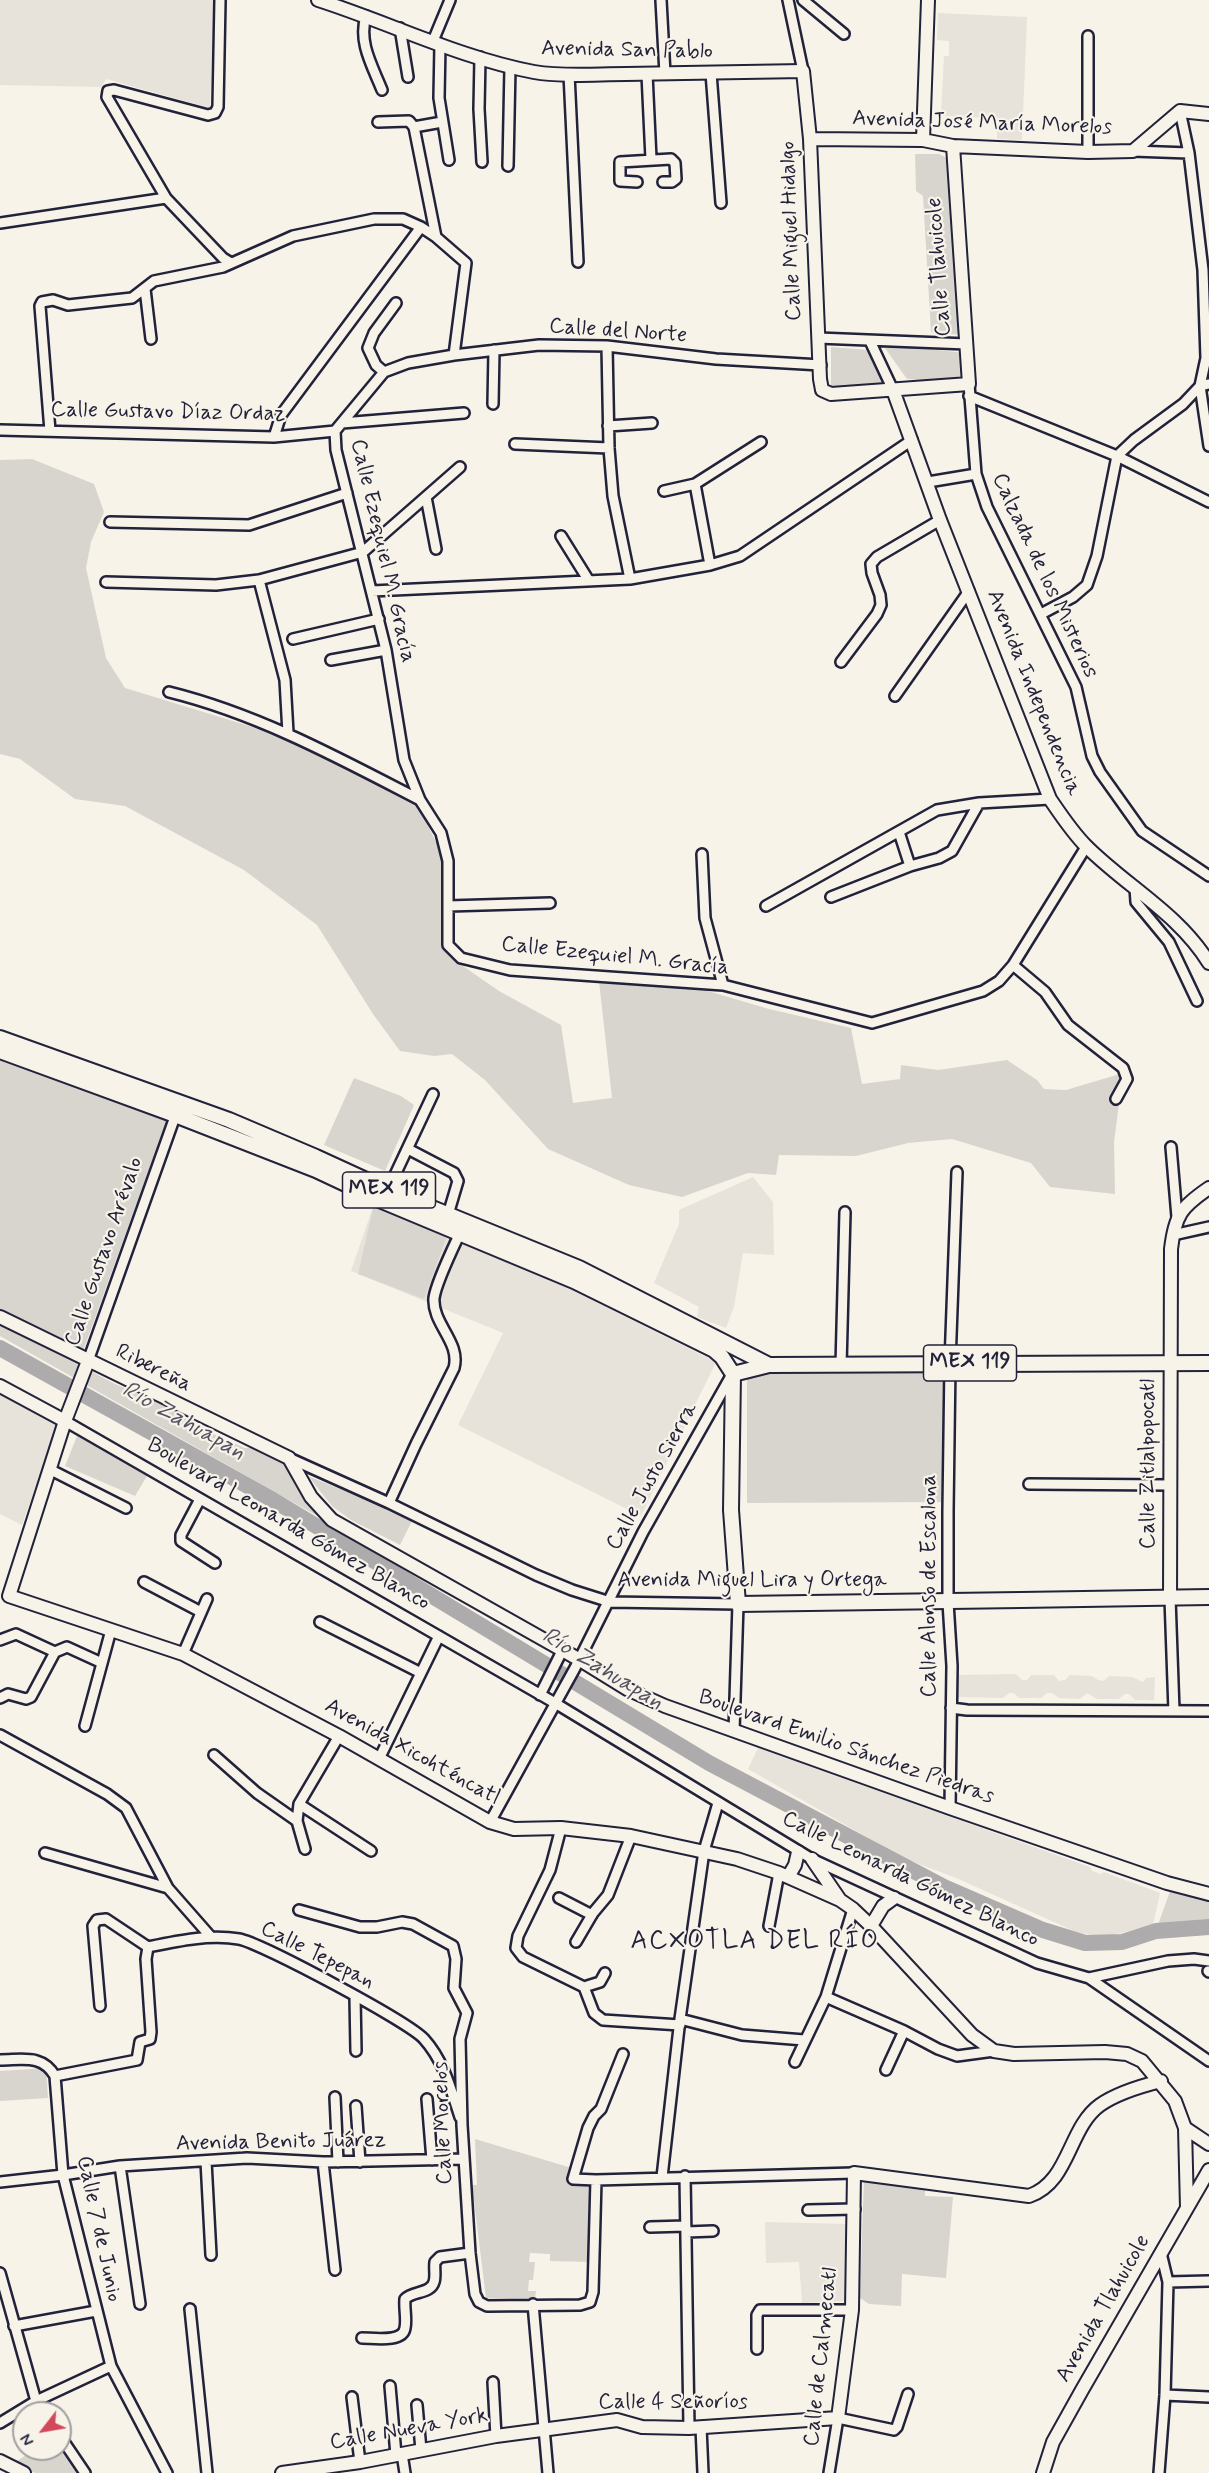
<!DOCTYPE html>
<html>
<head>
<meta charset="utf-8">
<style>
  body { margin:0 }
  #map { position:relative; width:1209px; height:2473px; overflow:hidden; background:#f7f3e8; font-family:Mynerve,sans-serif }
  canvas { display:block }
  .north { position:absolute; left:12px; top:2401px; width:60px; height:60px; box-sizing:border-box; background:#f7f3e8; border:2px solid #a29fa3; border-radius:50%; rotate:239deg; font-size:16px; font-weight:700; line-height:24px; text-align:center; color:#22223b }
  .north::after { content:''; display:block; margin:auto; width:21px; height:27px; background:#d1495b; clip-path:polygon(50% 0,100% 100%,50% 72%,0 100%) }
</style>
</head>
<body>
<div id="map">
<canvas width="1209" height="2473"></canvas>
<div class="north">N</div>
</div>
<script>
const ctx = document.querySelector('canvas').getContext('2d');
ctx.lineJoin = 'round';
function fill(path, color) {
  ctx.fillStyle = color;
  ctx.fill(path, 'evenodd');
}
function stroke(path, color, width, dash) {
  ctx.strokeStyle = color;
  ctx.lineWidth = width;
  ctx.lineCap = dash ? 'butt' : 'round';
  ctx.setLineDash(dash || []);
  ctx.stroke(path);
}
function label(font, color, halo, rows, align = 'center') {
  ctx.font = font + ' Mynerve,sans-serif';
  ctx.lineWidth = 4.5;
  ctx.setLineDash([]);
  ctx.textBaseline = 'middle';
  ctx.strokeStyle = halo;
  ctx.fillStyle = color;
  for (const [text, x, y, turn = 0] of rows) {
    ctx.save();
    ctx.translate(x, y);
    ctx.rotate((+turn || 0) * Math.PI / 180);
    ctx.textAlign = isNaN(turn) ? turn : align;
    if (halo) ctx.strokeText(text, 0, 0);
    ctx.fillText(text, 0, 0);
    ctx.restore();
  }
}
fill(new Path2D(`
  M0,0h214l-4,108 -104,-29 -5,8 -101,-2z
  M938,13l89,4 -5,123 -25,-1v-21l-56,-2 3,-60h5v-15l-12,-1z
  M753,1177l20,25 1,53 -31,-2 -9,54 -8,21 -29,-11 2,-10 -45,-24 25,-59v-14z
  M374,1204l94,34 248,124 -75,154 -183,-91 45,-92 -152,-62z
  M0,1393l58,30 -36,102 -22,-11z
  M1016,1674l6,6h5l4,-5h23l5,6 6,-1 5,-5 22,1 6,4 6,1 5,-5 23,1 11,5 3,-4 9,-1 -1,23h-19l-6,-6h-4l-6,5h-22l-10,-6 -7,6 -21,-1 -7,-5h-5l-6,5h-22l-5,-5h-5l-6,5 -45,-1v-22z
  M758,1748l332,119 2,4 9,3 3,-2 56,21 -7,32 -40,10h-21l-16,-3 -122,-55 -49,-18 -157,-90z
  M765,2222l84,2 -4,77 -43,2 -3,-41 -33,1z`), '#e7e3db');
fill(new Path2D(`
  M915,154h24l12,6 12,175 -32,-3 -8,-136 -7,-5z
  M882,344l83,9 3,30 -61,-4z
  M831,347l38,3 17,32v5l-55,1z
  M32,459l62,25 10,28 -13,30 -5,26 20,90 19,30 167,51 125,65 27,54 -3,41v39l9,19 49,34 62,34 12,78 39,-5 -13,-117 95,6 75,22 82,19 11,56 38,-5 1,-14 37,5 69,-10 30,20 7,9 22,1 57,-17 -9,69 1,52 -65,-7 -19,-24 -79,-24 -44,4 -52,13 -77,-1 -3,20 -28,-2 -66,24 -53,-12 -81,-36 -63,-69 -33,-26 -18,2 -34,-5 -27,-37 -56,-89 -73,-55 -119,-64 -50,-7 -55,-40 -20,-5v-294z
  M0,1060l167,60 -84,231 -83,-41z
  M354,1078l47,18 13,9 -29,66 -61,-26z
  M374,1204l74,29 -24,66 -66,-25z
  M0,1323l115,61 60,24 16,16 54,24 14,-1 22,9 38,61 -319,-181z
  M747,1372h198l1,130 -199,1z
  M77,1436l70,40 -12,20 -70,-30z
  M308,1476l105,43 -13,26 -49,-25 -19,-14z
  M1170,1891l39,9v22l-51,3z
  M46,2068l2,30 -48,3v-30z
  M475,2139l100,30 18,17 -2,76 -41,-1v-7l-20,-1 -1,9h6l-2,18h-4l-1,11h8l-1,8 -49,-1 -14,-113h5z
  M864,2178l61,8v10l28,1 -7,81 -44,-4 -1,32 -32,-2 -9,-6z
  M36,2449h24l17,24h-42l-20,-11z`), '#d8d5cf');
stroke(new Path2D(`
  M0,1348l273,152 436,263 235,124 99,43 42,13 37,-1 34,-11 53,-4`), '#aeabad', 16);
const street = new Path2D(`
  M220,0l-2,107 -3,6 -7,2 -94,-25 -6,1 -1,6 59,101 57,60 8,5
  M661,0l4,74
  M788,0l15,71
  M803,0l41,34
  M366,16c-8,26 6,49 16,74
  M400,28l8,49
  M1088,36v116
  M433,41l17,-41
  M440,44l-1,54 10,62
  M480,57l-1,52 3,53
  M711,73l10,130
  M569,74l9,188
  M647,74l4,85
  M378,122l31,-1 5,6 22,110
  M414,127l28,-5
  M1133,151l56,2
  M508,166l2,-99
  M637,182l-17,-1v-19l51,-3 4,4 1,16 -4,3h-9
  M0,223l166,-25
  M145,289l6,50
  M818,338l149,6
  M870,341l23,49
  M607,346l2,102 4,48 17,83
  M384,372l-8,-7 -8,-17 6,-15 22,-30
  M969,384l7,90 11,33 89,180 16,69 8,16 42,59 67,45
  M1209,384l-9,2 9,60
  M969,396l148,60 92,46
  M493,404l1,-54
  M342,423l122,-10
  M608,426l44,-3
  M0,430l274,7 61,-6
  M50,431l-10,-125 2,-4 11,-2 15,5 64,-7 22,-17 69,-14 70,-31 81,-17h29l18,8 15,10 30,26 -12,92
  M335,431l1,19 50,200 18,110 16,40 21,33 7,28v84l13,13 49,12 213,15 149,38 111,-32 16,-10 14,-16 73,-118
  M335,431l49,-59 24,-9 46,-8 85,-10 68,1 109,13 105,6
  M274,437l7,-22 140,-188
  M515,444l94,4
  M928,482l48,-8
  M695,484l15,81
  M664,491l31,-7 66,-42
  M426,497l10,52
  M110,522l139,3 98,-32
  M561,536l28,45
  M259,580l26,100 3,53
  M106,582l110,3 43,-5 104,-28 97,-85
  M372,591l258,-12 80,-14 30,-9 172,-116
  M1041,614l32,-17 14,-12 10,-29 20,-100 17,-16 49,-36 17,-18 6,-28 -3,-88 -14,-117 -9,-42
  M293,639l86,-20
  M331,660l55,-10
  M841,662l36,-48 4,-9 -1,-10 -8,-22 -1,-9 6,-7 63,-37
  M169,692c89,22 170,66 251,108
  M895,696l74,-105
  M899,832l11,34
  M702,854l3,64 18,67
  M1135,887l1,15 33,40 28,59
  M831,897l79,-31 29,-8 13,-7 27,-48
  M448,906l102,-3
  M766,906l171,-96 42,-7 71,-4
  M1013,965l32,27 23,33 55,43 4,11 -11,20
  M1171,1147l6,70
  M408,1149l46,24 4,8 -11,37
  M386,1194l47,-100
  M1173,1235l36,-8
  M88,1361l89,-250
  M841,1366l4,-154
  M65,1421l490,282 257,156 225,104 52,15 79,-17 26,-2 15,2
  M289,1458l100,45 147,72 36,15 38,12 128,2 -4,127
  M49,1469l77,39
  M1029,1484l142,1
  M200,1499l-19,36v6l34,22
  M389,1503l27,-59 38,-76c7,-26 -22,-44 -20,-70 2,-15 19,-50 26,-65
  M144,1582l57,30
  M1170,1598l4,113
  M320,1622l101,51
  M0,1640l16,-6 39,18
  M183,1654l24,-55
  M540,1695l22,-44
  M0,1698l8,-4 18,5 5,-2 24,-45 12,-5 35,16
  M951,1708l16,2 242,1
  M85,1726l26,-96
  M0,1735l107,59 19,14 42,80 43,49
  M214,1755l43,38 40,28
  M379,1759l60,-123
  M299,1804l72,47
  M950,1808l2,-142 -4,-64v-91l2,-148 7,-191
  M490,1822l85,-154 68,-136 88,-156
  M561,1828l-11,42 -32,66 -2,12 7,9 61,30
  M305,1849l-8,-28 2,-17 40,-68
  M45,1853l123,35
  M559,1898l33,17
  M299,1910l61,17h17l25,-5 11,2 40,22 3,13 -2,29 13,25 -7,26 2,86 8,128 5,41 4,8 8,4 93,-1 10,-3 3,-10 3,-112
  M769,1926l10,-53
  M576,1942l17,-29 15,-18 23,-59
  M148,1947c29,-6 61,-13 91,-8 22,4 170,83 185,100 20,22 27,51 36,78
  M1208,1971l1,1
  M1089,1978l120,83
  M584,1987l10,26 9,7 77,5
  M584,1987l16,-5 5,-9
  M355,1997l1,54
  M826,1997l78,34 34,18 19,7 37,-5
  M100,2006l-7,-80 4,-6 9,-1 42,28
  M680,2019l62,16 62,5
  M623,2054l-22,55 -7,7 -6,12 -15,51 23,1 258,-7
  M0,2060c23,0 42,-6 55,16l8,99 48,191 56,107
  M795,2062l31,-65 27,-88
  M886,2070l18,-39
  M55,2076l82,-16 3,-18 10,-3 1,-7 -5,-73 2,-12
  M335,2097l3,65
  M427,2099l5,61
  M356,2106l4,56
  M206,2161l5,94
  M323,2162l12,108
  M120,2166l20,138
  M685,2176l4,252
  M662,2177l18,-158 24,-168 14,-48
  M0,2182l63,-7 57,-9 127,-8 76,4 141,-3
  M808,2210l47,-1
  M650,2227l36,-1
  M686,2232l27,-1
  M0,2273l36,128 8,12
  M1168,2282l41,-1
  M533,2304l15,169
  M190,2309l17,164
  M14,2326l82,-15
  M362,2338c11,0 41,5 43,-10 2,-9 -1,-19 0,-29 7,-8 26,-5 29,-17 2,-5 0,-14 1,-20l5,-5 30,-4
  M757,2349v-34l3,-5h92
  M493,2382l3,54
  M390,2386l6,69
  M1165,2395l44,2
  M352,2397l8,65
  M417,2405l4,45
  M0,2423l36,-22 75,-35
  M701,2427l2,46
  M60,2436l25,37
  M402,2454l3,19
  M829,2473l9,-55 56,12 3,-3 11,-33
  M1159,2473l6,-78 3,-113 -7,-29`);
const secondary = new Path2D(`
  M318,0c72,23 142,58 216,72 30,5 62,2 92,2 59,-1 118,-2 177,-3l7,68 10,240 2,11 9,4 138,-10 -16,-238
  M810,139l113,1 30,6 135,6 45,-1 47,-40 29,3
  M923,140l5,-140
  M893,390l47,130 110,279c11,16 22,33 36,47 41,41 92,67 123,117
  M0,1317l289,141 22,39 21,23 248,140 47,29 38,17 285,102 217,75 42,11
  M88,1361l-23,60 -56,175 174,58 156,82 151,86 24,7 47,-1 70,8 106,23 42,14 61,27 13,9 18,17 101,109 22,16 20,3 91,-2 22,2 15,7 33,40 10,27 2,80
  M0,1386l65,35
  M1170,1598l1,-349c4,-34 10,-42 38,-61
  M812,1859l28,41
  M788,1877l7,-12 3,-13
  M871,1926l12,-20 11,-8
  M1185,2128l24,16
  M0,2461l24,12
  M282,2473l78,-11 136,-26 121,-16 25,7 47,1 149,-10 14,-108 2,-137 175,23c41,-14 39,-68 71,-91 17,-12 41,-19 61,-24
  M1043,2473l10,-31 29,-52 127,-220`);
const primary = new Path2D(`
  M0,1038l229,82 87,37 72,33 191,78 190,97
  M0,1051l175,64 141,55 66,31 192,80 140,69 8,7 11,17
  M733,1374l-2,136 7,94c157,-1 314,-5 471,-7
  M733,1374l36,-9 440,-2`);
stroke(street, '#22223b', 14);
stroke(secondary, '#22223b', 16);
stroke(primary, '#22223b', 18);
stroke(street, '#f7f3e8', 9);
stroke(secondary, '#f7f3e8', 12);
stroke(primary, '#f7f3e8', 14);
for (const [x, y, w] of [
  [389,1190,93],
  [970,1363,93]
]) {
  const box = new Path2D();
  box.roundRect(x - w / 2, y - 18, w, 36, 4.5);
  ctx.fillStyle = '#f7f3e8';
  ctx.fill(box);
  stroke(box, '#22223b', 1.5);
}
label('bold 21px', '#22223b', null, [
  ["MEX 119",389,1190],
  ["MEX 119",970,1363]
]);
label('22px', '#22223b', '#f7f3e8', [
  ["Avenida San Pablo",627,51,1],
  ["Avenida José María Morelos",982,124,2],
  ["Calle Miguel Hidalgo",792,231,-92],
  ["Calle Tlahuicole",940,267,-94],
  ["Calle del Norte",618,332,4],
  ["Calle Gustavo Díaz Ordaz",168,413,1],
  ["Calle Ezequiel M. Gracía",382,551,77],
  ["Calzada de los Misterios",1044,576,65],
  ["Avenida Independencia",1033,693,68],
  ["Calle Ezequiel M. Gracía",615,957,6],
  ["Calle Gustavo Arévalo",105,1252,-71],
  ["Ribereña",153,1369,26],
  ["Calle Zitlalpopocatl",1149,1464,-90],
  ["Calle Justo Sierra",653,1477,-61],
  ["Boulevard Leonarda Gómez Blanco",288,1525,30],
  ["Avenida Miguel Lira y Ortega",752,1581],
  ["Calle Alonso de Escalona",930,1586,-90],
  ["Boulevard Emilio Sánchez Piedras",846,1748,19],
  ["Avenida Xicohténcatl",412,1753,29],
  ["Calle Leonarda Gómez Blanco",910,1880,26],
  ["Calle Tepepan",317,1956,27],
  ["Calle Morelos",444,2123,-92],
  ["Avenida Benito Juárez",281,2143,-1],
  ["Calle 7 de Junio",98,2229,78],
  ["Avenida Tlahuicole",1104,2309,-60],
  ["Calle de Calmecatl",822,2357,-84],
  ["Calle 4 Señoríos",673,2403],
  ["Calle Nueva York",409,2430,-10]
]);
label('italic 24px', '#535263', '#f7f3e8', [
  ["Río Zahuapan",183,1422,29],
  ["Río Zahuapan",602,1670,31]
]);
ctx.letterSpacing = '1.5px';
label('26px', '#22223b', '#f7f3e8', [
  ["ACXOTLA DEL RÍO",755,1943]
]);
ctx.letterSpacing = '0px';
</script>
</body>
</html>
